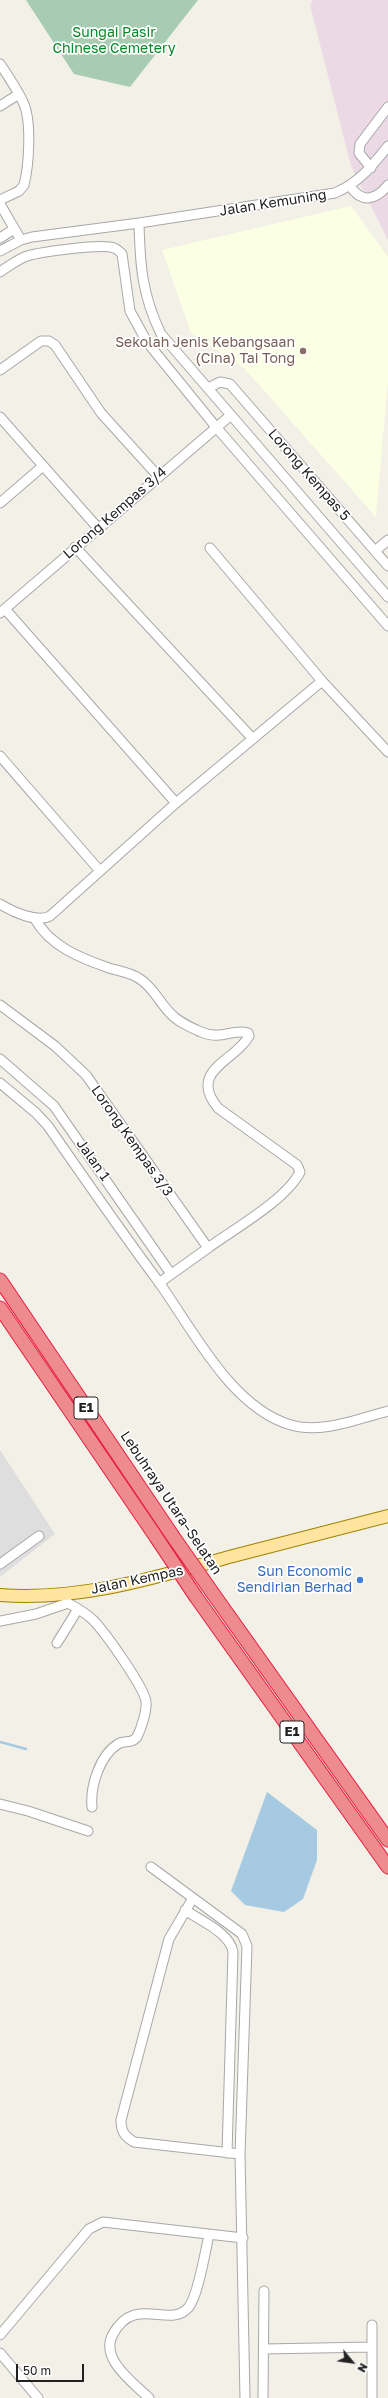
<!DOCTYPE html>
<html>
<head>
<meta charset="utf-8">
<style>
  body { margin:0 }
  #map { position:relative; width:388px; height:2398px; overflow:hidden; background:#f2f0e7; font-family:"Golos Text",sans-serif }
  canvas { display:block }
  .north { position:absolute; left:332px; top:2342px; width:40px; height:40px; -webkit-text-stroke:3px #fff; paint-order:stroke; rotate:119deg; font-size:11px; font-weight:700; line-height:16px; text-align:center; color:#212121 }
  .north::after { content:''; display:block; margin:auto; width:14px; height:18px; background:#212121; clip-path:polygon(50% 0,100% 100%,50% 72%,0 100%) }
  .scale { position:absolute; left:16px; top:2364px; width:68px; height:18px; box-sizing:border-box; border:2px solid #212121; border-top:0; padding-left:5px; font-size:12px; line-height:14px; white-space:nowrap; color:#212121; -webkit-text-stroke:3px #fff; paint-order:stroke }
</style>
</head>
<body>
<div id="map">
<canvas width="388" height="2398"></canvas>
<div class="north">N</div>
<div class="scale">50 m</div>
</div>
<script>
const ctx = document.querySelector('canvas').getContext('2d');
ctx.lineJoin = 'round';
function fill(path, color) {
  ctx.fillStyle = color;
  ctx.fill(path, 'evenodd');
}
function stroke(path, color, width, dash) {
  ctx.strokeStyle = color;
  ctx.lineWidth = width;
  ctx.lineCap = dash ? 'butt' : 'round';
  ctx.setLineDash(dash || []);
  ctx.stroke(path);
}
function label(font, color, halo, rows, align = 'center') {
  ctx.font = font + ' "Golos Text",sans-serif';
  ctx.lineWidth = 3.5;
  ctx.setLineDash([]);
  ctx.textBaseline = 'middle';
  ctx.strokeStyle = halo;
  ctx.fillStyle = color;
  for (const [text, x, y, turn = 0] of rows) {
    ctx.save();
    ctx.translate(x, y);
    ctx.rotate((+turn || 0) * Math.PI / 180);
    ctx.textAlign = isNaN(turn) ? turn : align;
    if (halo) ctx.strokeText(text, 0, 0);
    ctx.fillText(text, 0, 0);
    ctx.restore();
  }
}
fill(new Path2D(`
  M0,1450l55,84 -55,43z`), '#dfdede');
fill(new Path2D(`
  M313,0h75v240l-37,-74 -41,-161z`), '#ebd9e5');
fill(new Path2D(`
  M351,206l37,51v124l-12,136 -132,-149 -53,-35 -29,-83z`), '#fbffe3');
fill(new Path2D(`
  M26,0h172l-68,87 -56,-13z`), '#a7ccb2');
fill(new Path2D(`
  M267,1792l50,38v30l-14,39 -19,13 -39,-7 -14,-14z`), '#a5cae2');
stroke(new Path2D(`
  M0,1742l26,7`), '#a5cae2', 2.5);
const minor = new Path2D(`
  M0,64c8,12 17,25 23,38 9,18 6,63 1,83l-5,6 -19,9
  M0,106l19,-12
  M371,168l-12,-15 1,-9 28,-37
  M350,186c12,18 26,14 38,-1
  M0,204l21,36
  M139,223c1,42 3,72 22,111l227,263
  M0,238l14,-9
  M0,251l21,-11 11,-3 107,-14 196,-30c24,-10 37,-27 53,-47
  M0,272c9,-6 18,-13 27,-16 14,-4 75,-13 87,-8 3,1 5,3 8,6l8,57 17,31 69,85 172,199
  M0,370l41,-29h8l6,4 46,68 57,63
  M208,388l12,-6 10,2 158,182
  M0,417l98,111
  M0,503l43,-37
  M75,547l178,192
  M210,548l112,133 66,71
  M375,551l13,-11
  M5,609l171,194
  M0,613l231,-198
  M0,756l100,115
  M0,904c13,8 37,19 50,12l126,-113 146,-122
  M35,919c15,27 45,39 74,49 10,3 23,5 31,11 13,8 19,23 30,34 8,9 20,14 31,19 22,9 31,-4 47,1l1,3c-13,25 -62,34 -31,72l79,57 3,7c-14,28 -66,57 -92,76
  M0,1005l55,41 31,29 122,173 -49,35
  M0,1059l54,47 117,168
  M0,1083l36,30 12,13c36,52 72,104 110,155 34,47 73,127 133,144 31,9 66,-6 97,-14
  M0,1564l39,-28
  M0,1621l36,-7 32,-11c9,5 18,10 25,17 11,11 52,68 53,82 1,9 -5,27 -9,35 -5,7 -13,3 -19,7 -18,11 -28,42 -26,63
  M57,1643l21,-34
  M0,1804l28,7 60,20
  M151,1867l91,67 5,12 -7,208 5,244
  M193,1898l-24,41 -48,181c0,11 3,16 13,22l106,12
  M185,1910c16,11 45,23 48,42l-6,201
  M372,2325v73
  M0,2335l89,-106 14,-7 140,16
  M264,2349l108,-2
  M0,2353l38,45
  M149,2398c-15,-15 -50,-39 -36,-64 22,-40 56,-5 75,-26 10,-11 17,-56 21,-73
  M263,2398l1,-107`);
const major = new Path2D(`
  M0,1595c79,6 154,-17 229,-38 53,-14 106,-27 159,-41`);
const highway = new Path2D(`
  M0,1280l172,255
  M0,1308l156,229
  M214,1595l174,245
  M196,1597l192,270`);
stroke(minor, '#a8a8a8', 11);
stroke(major, '#9e8300', 14);
stroke(highway, '#e61e43', 15);
stroke(minor, '#fff', 9);
stroke(major, '#ffe59f', 12);
stroke(highway, '#ed8b8e', 13);
const highwayBridge = new Path2D(`
  M172,1535l42,60
  M156,1537l40,60`);
stroke(highwayBridge, '#e61e43', 15, []);
stroke(highwayBridge, '#ed8b8e', 13);
for (const [x, y, r, color] of [
  [303,351,4,"#8d6e63"],
  [360,1580,4,"#3f7fe0"]
]) {
  const dot = new Path2D();
  dot.arc(x, y, r, 0, 2 * Math.PI);
  ctx.fillStyle = color;
  ctx.fill(dot);
  stroke(dot, '#fff', 1.5);
}
for (const [x, y, w] of [
  [86,1408,24],
  [292,1732,24]
]) {
  const box = new Path2D();
  box.roundRect(x - w / 2, y - 11, w, 22, 3);
  ctx.fillStyle = '#fff';
  ctx.fill(box);
  stroke(box, '#212121', 1);
}
label('bold 13px', '#212121', null, [
  ["E1",86,1408],
  ["E1",292,1732]
]);
label('14px', '#058925', '#fff', [
  ["Sungai Pasir",114,33],
  ["Chinese Cemetery",114,49]
]);
label('14px', '#212121', '#fff', [
  ["Jalan Kemuning",273,203,-9],
  ["Lorong Kempas 5",309,475,49],
  ["Lorong Kempas 3/4",115,513,-41],
  ["Lorong Kempas 3/3",132,1141,55],
  ["Jalan 1",93,1160,55],
  ["Lebuhraya Utara–Selatan",171,1503,56],
  ["Jalan Kempas",137,1580,-12]
]);
label('14px', '#785e54', '#fff', [
  ["Sekolah Jenis Kebangsaan",295,343],
  ["(Cina) Tai Tong",295,359]
], 'right');
label('14px', '#366cbe', '#fff', [
  ["Sun Economic",352,1572],
  ["Sendirian Berhad",352,1588]
], 'right');
</script>
</body>
</html>
